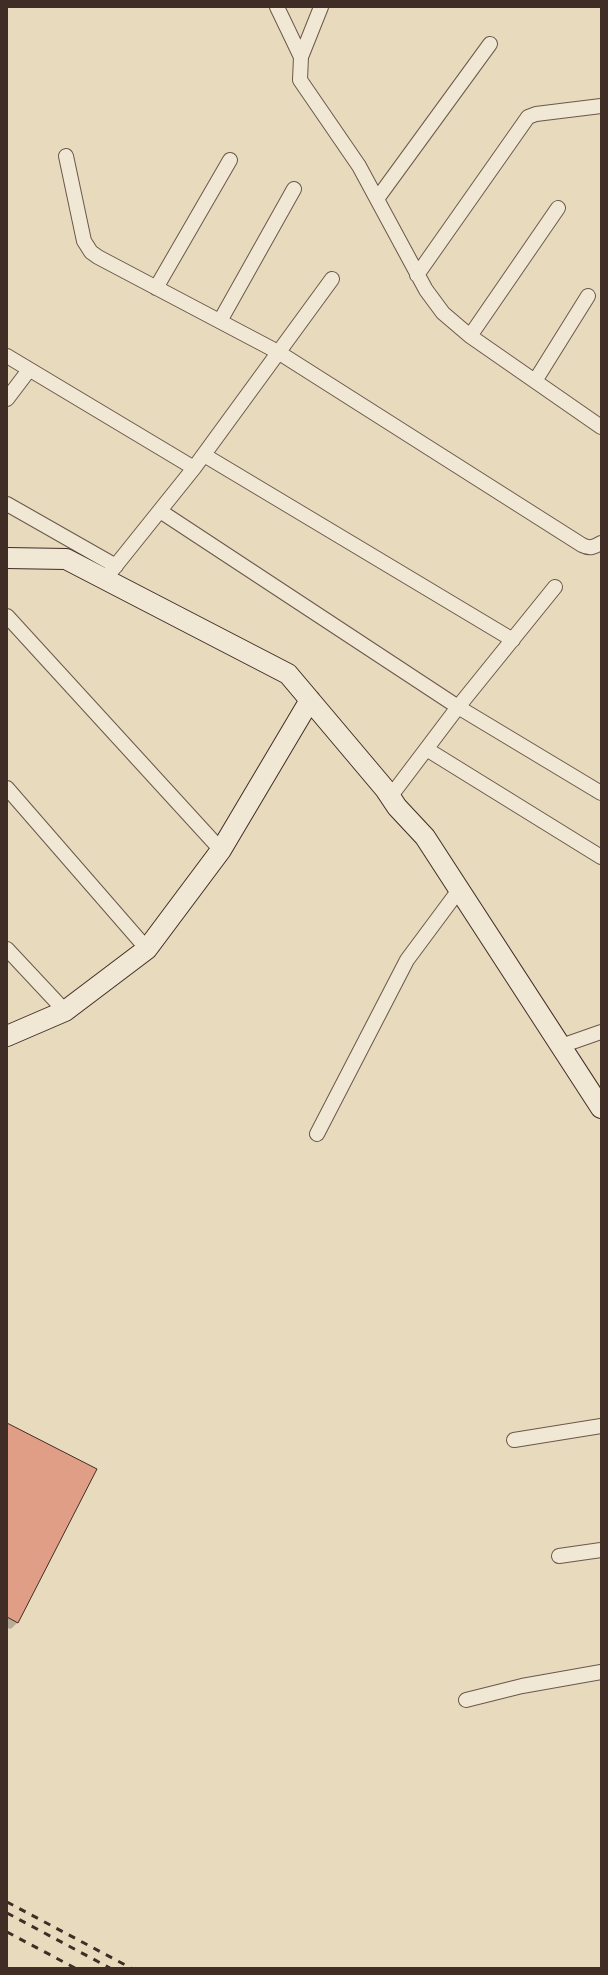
<!DOCTYPE html>
<html>
<head>
<meta charset="utf-8">
<style>
  body { margin:0 }
  #map { position:relative; width:608px; height:1975px; overflow:hidden; background:#e8dabd; font-family:"IM FELL English",serif }
  canvas { display:block }
  .frame { position:absolute; inset:0; border:8px solid #402d25; pointer-events:none }
</style>
</head>
<body>
<div id="map">
<canvas width="608" height="1975"></canvas>
<div class="frame"></div>
</div>
<script>
const ctx = document.querySelector('canvas').getContext('2d');
ctx.lineJoin = 'round';
function fill(path, color) {
  ctx.fillStyle = color;
  ctx.fill(path, 'evenodd');
}
function stroke(path, color, width, dash) {
  ctx.strokeStyle = color;
  ctx.lineWidth = width;
  ctx.lineCap = dash ? 'butt' : 'round';
  ctx.setLineDash(dash || []);
  ctx.stroke(path);
}
fill(new Path2D(`
  M7,1424l11,198 -7,7 -4,-1z`), '#0003');
const building = new Path2D(`
  M7,1423l90,46 -79,154 -11,-6z`);
fill(building, '#e09e87');
stroke(building, '#402d25', 1);
const street = new Path2D(`
  M277,7l24,50
  M321,7l-20,50 -1,23 59,86 67,124 17,23 27,23 131,91
  M66,156l18,85 7,11 7,5 180,95 304,193c8,4 12,2 19,-2
  M377,199l113,-155
  M417,275l111,-158 8,-3 65,-8
  M156,288l74,-128
  M220,321l74,-132
  M470,336l88,-128
  M7,356l187,112
  M535,381l53,-85
  M7,399l22,-29
  M204,455l309,185
  M7,504l109,62
  M160,511l298,196 143,86
  M105,579l89,-111 138,-189
  M7,616l214,234
  M428,750l173,107
  M7,788l140,161
  M390,797l68,-90 97,-120
  M7,949l58,62
  M561,1046l40,-14
  M317,1134l90,-174 52,-70
  M514,1440l87,-14
  M559,1556l42,-6
  M466,1700l56,-14 79,-14`);
const secondary = new Path2D(`
  M7,558l59,1 222,115 97,115 12,18 28,30 176,271
  M7,1036l58,-25 82,-62 74,-99 89,-150`);
stroke(street, '#6a584b', 16);
stroke(secondary, '#402d25', 22);
stroke(street, '#f0e7d4', 14);
stroke(secondary, '#f0e7d4', 20);
stroke(new Path2D(`
  M7,1902l124,66
  M7,1913l103,55
  M7,1932l68,36`), '#402d25', 3, [7, 7]);
</script>
</body>
</html>
